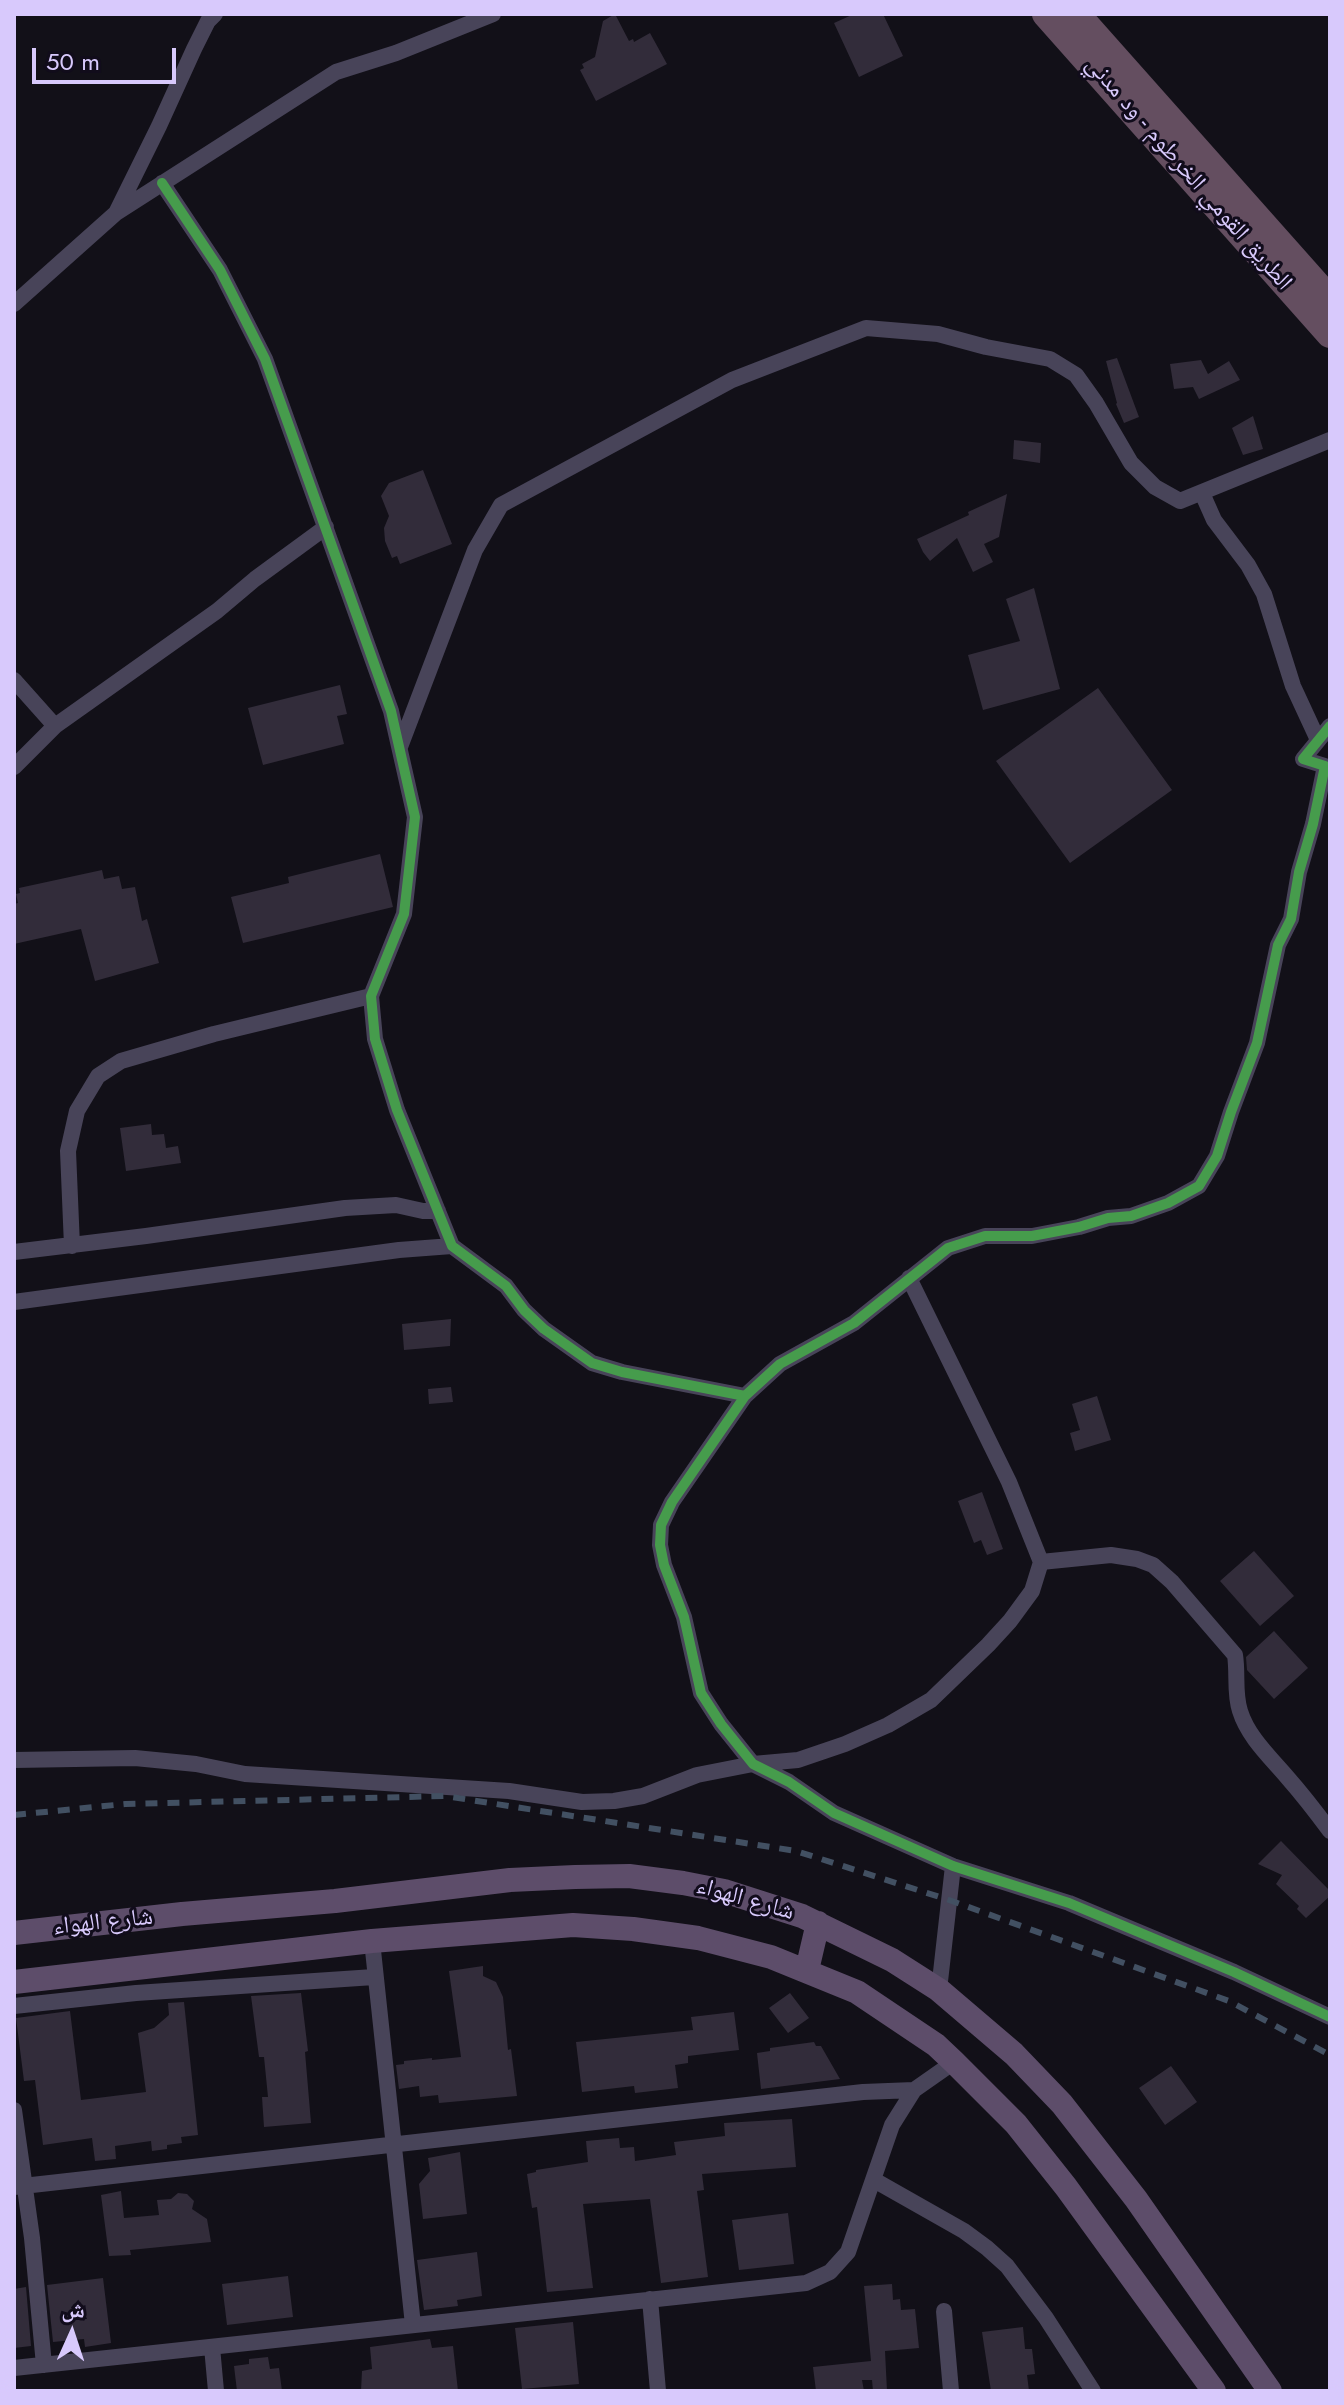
<!DOCTYPE html>
<html>
<head>
<meta charset="utf-8">
<style>
  body { margin:0 }
  #map { position:relative; width:1344px; height:2405px; overflow:hidden; background:#121018; font-family:Jost,"Noto Naskh Arabic",sans-serif }
  canvas { display:block }
  .frame { position:absolute; inset:0; border:16px solid #d8c9fc; pointer-events:none }
  .north { position:absolute; left:32px; top:2293px; width:80px; height:80px; -webkit-text-stroke:6px #110c1b; paint-order:stroke; rotate:3deg; font-size:22px; font-weight:700; line-height:32px; text-align:center; color:#d8c9fc }
  .north::after { content:''; display:block; margin:auto; width:28px; height:36px; background:#d8c9fc; clip-path:polygon(50% 0,100% 100%,50% 72%,0 100%) }
  .scale { position:absolute; left:32px; top:48px; width:144px; height:36px; box-sizing:border-box; border:4px solid #d8c9fc; border-top:0; padding-left:10px; font-size:24px; line-height:28px; white-space:nowrap; color:#d8c9fc; -webkit-text-stroke:6px #110c1b; paint-order:stroke }
</style>
</head>
<body>
<div id="map">
<canvas width="1344" height="2405"></canvas>
<div class="frame"></div>
<div class="north">ش</div>
<div class="scale">50 m</div>
</div>
<script>
const ctx = document.querySelector('canvas').getContext('2d');
ctx.lineJoin = 'round';
function fill(path, color) {
  ctx.fillStyle = color;
  ctx.fill(path, 'evenodd');
}
function stroke(path, color, width, dash) {
  ctx.strokeStyle = color;
  ctx.lineWidth = width;
  ctx.lineCap = dash ? 'butt' : 'round';
  ctx.setLineDash(dash || []);
  ctx.stroke(path);
}
function label(font, color, halo, rows, align = 'center') {
  ctx.font = font + ' Jost,"Noto Naskh Arabic",sans-serif';
  ctx.lineWidth = 6;
  ctx.setLineDash([]);
  ctx.textBaseline = 'middle';
  ctx.strokeStyle = halo;
  ctx.fillStyle = color;
  for (const [text, x, y, turn = 0] of rows) {
    ctx.save();
    ctx.translate(x, y);
    ctx.rotate((+turn || 0) * Math.PI / 180);
    ctx.textAlign = isNaN(turn) ? turn : align;
    if (halo) ctx.strokeText(text, 0, 0);
    ctx.fillText(text, 0, 0);
    ctx.restore();
  }
}
fill(new Path2D(`
  M615,14l14,27 4,-2 1,3 16,-9 17,31 -71,37 -16,-31 4,-2 -2,-4 13,-7 8,-36z
  M854,14h29l20,42 -44,21 -25,-54z
  M1117,358l22,59 -15,6 -8,-19 1,-1 -11,-42z
  M1201,360l7,14 21,-13 11,19 -41,19 -6,-12 -19,2 -4,-25z
  M1253,416l10,33 -20,6 -11,-27z
  M1014,440l27,3 -1,20 -27,-4z
  M423,470l29,74 -52,20 -3,-8 -5,2 -7,-17 -1,-13 5,-12 -8,-20 8,-13z
  M1007,494l-8,43 -15,7 9,18 -20,10 -16,-34 -27,23 -7,-9 -6,-13 52,-24 -1,-3z
  M1034,588l26,101 -77,21 -15,-55 52,-14 -14,-42z
  M340,685l7,29 -10,2 7,28 -81,21 -15,-57z
  M1098,688l74,102 -102,73 -74,-102z
  M380,854l13,53 -150,36 -12,-46 58,-14 -1,-6z
  M102,870l2,9 15,-3 3,13 13,-2 7,34 5,-2 12,44 -64,18 -14,-52 -67,15v-40l4,-1 -2,-9 4,-1 -1,-5z
  M151,1124l1,11 12,-1 2,14 12,-2 3,17 -55,8 -6,-43z
  M451,1319l-1,27 -46,4 -2,-26z
  M451,1387l2,15 -24,2 -1,-15z
  M1097,1396l14,44 -36,11 -5,-18 10,-3 -8,-26z
  M982,1492l21,57 -16,6 -6,-15 -7,3 -16,-42z
  M1254,1551l40,45 -34,30 -40,-45z
  M1274,1631l34,37 -34,31 -27,-29 -1,-13z
  M1281,1841l49,50v5l-24,22 -9,-9 2,-3 -23,-22 6,-9 -24,-11z
  M483,1966v10l13,6 7,15 5,53 3,-1 6,47 -78,7 -1,-8 -18,2 -1,-11 -20,3 -3,-24 8,-1v-3l28,-3v2l29,-3 -12,-86z
  M301,1993l7,58 -3,1 6,71 -47,4 -2,-30h6l-4,-40h-5l-8,-61z
  M790,1993l19,25 -21,15 -19,-25z
  M184,2002l14,133 -17,2 1,6 -15,2v4l-15,2 -1,-10 -36,5 1,13 -21,2 -3,-23 -49,7 -8,-65 -11,1 -8,-63 54,-7 11,89 65,-8 -8,-59 16,-5 15,-13 -1,-12z
  M734,2012l5,38 -51,6v7l-13,2 3,23 -43,5 -1,-7 -52,6 -6,-50 117,-12 -2,-13z
  M814,2042l2,4h5l19,33 -79,10 -4,-36 13,-2v-3z
  M1171,2066l26,36 -32,23 -26,-37z
  M792,2119l4,48 -94,7 2,16 -7,1 11,86 -47,6 -11,-84 -67,5 10,84 -46,4 -10,-85 -5,1 -5,-34 9,-2v-2l52,-8 -2,-21 33,-3 1,10 14,-1 1,14 41,-6 -2,-13 51,-6 -1,-13z
  M460,2152l7,62 -44,5 -4,-35 11,-13 -2,-13z
  M121,2191l3,27 35,-3 -2,-15 14,-1 7,-6 9,1 7,7 -2,8 15,10 4,23 -81,8 1,5 -22,1 -8,-61z
  M788,2213l6,51 -55,6 -7,-50z
  M477,2252l5,44 -25,4 1,6 -34,4 -7,-50z
  M288,2276l5,41 -66,8 -5,-41z
  M103,2278l8,65 -26,4 -1,-8 -31,3 -6,-57z
  M892,2284l1,16 7,-1 1,11 14,-1 4,39 -34,3 2,40h-14l-1,-11h-10l2,11h-48l-3,-24 58,-6 -7,-75z
  M26,2287l5,59 -17,2v-59z
  M573,2322l6,62 -57,5 -7,-61z
  M1023,2327l2,22h7l3,25 -8,1 2,16h-38l-9,-59z
  M430,2339l2,9 21,-2 5,45h-97l1,-20 10,-2 -2,-22z
  M268,2357l2,12 9,-1 3,23h-45l-3,-25 15,-2v-5z`), '#322c3a');
stroke(new Path2D(`
  M162,183l58,87 45,89 126,352 24,106 -11,97 -33,82 4,43 22,71 55,136 54,40 18,24 20,19 48,34 30,9 123,24
  M116,213l220,-141 60,-19 97,-39
  M14,304l102,-91 43,-87 35,-77 14,-28 7,-7
  M1202,493l12,27 34,45 16,29 29,92 25,54
  M14,680l41,46
  M1330,726l-27,33 22,7 -12,58 -14,48 -8,47 -13,26 -21,98 -26,69 -14,44 -18,30 -31,17 -37,13 -23,2 -29,9 -47,9h-47l-37,12 -94,75 -74,41 -35,32 -73,106 -11,23 -1,20 4,20 20,52 17,76 20,31 32,40 36,18 45,31 119,53 116,37 165,69 96,45
  M400,747l75,-197 26,-45 231,-125 134,-52 72,6 48,13 64,12 26,16 20,28 35,60 24,24 25,14 150,-61
  M14,767l41,-41 162,-115 38,-32 71,-52
  M72,1246l-4,-95 9,-40 21,-35 23,-15 93,-27 157,-38
  M14,1252l132,-16 199,-28 51,-3 27,6h15
  M14,1302l385,-52 53,-4
  M1041,1562l70,-7 26,4 16,6 19,17 63,73c3,19 -1,38 5,56 8,26 30,46 47,66 15,17 29,35 43,54
  M14,1760l121,-2 61,6 49,10 264,17 73,11 32,-1 29,-5 54,-21 56,-11 45,-4 47,-16 43,-19 43,-25 57,-55 22,-24 22,-30 9,-29 -32,-80 -100,-204
  M372,1941l41,384
  M939,1990l14,-124
  M14,2006l122,-13 238,-16
  M14,2110l18,128 12,127
  M874,2180l90,51 23,17 20,18 39,52 47,73
  M14,2187l849,-95 51,-2
  M650,2299l8,92
  M944,2311l7,80
  M212,2347l4,44
  M14,2368l792,-85 24,-11 18,-20 44,-127 22,-35 40,-28`), '#484459', 16);
stroke(new Path2D(`
  M14,1933l168,-19 153,-13 175,-21 65,-3 54,-1 54,7 41,8 78,25 90,44 47,30 75,64 48,50 74,95 134,192
  M807,1970l11,-47
  M14,1982l358,-41 201,-16 60,4 65,9 73,19 86,35 79,53 18,17 62,62 50,63 148,204`), '#5d4d6a', 24);
stroke(new Path2D(`
  M1046,14l284,320
  M1076,14l254,286`), '#644e60', 28);
stroke(new Path2D(`
  M14,1815l111,-11 320,-8 351,55 153,49 280,101 101,54`), '#425062', 6, [12, 10]);
stroke(new Path2D(`
  M162,183l58,87 45,89 126,352 24,106 -11,97 -33,82 4,43 22,71 55,136 54,40 18,24 20,19 48,34 30,9 123,24
  M1330,726l-27,33 22,7 -12,58 -14,48 -8,47 -13,26 -21,98 -26,69 -14,44 -18,30 -31,17 -37,13 -23,2 -29,9 -47,9h-47l-37,12 -94,75 -74,41 -35,32 -73,106 -11,23 -1,20 4,20 20,52 17,76 20,31 32,40 36,18 45,31 119,53 116,37 165,69 96,45`), '#469c4c', 10);
label('24px', '#d8c9fc', '#110c1b', [
  ["الطريق القومي الخرطوم - ود مدني",1188,174,49],
  ["شارع الهواء",745,1900,16],
  ["شارع الهواء",103,1923,-6]
]);
</script>
</body>
</html>
